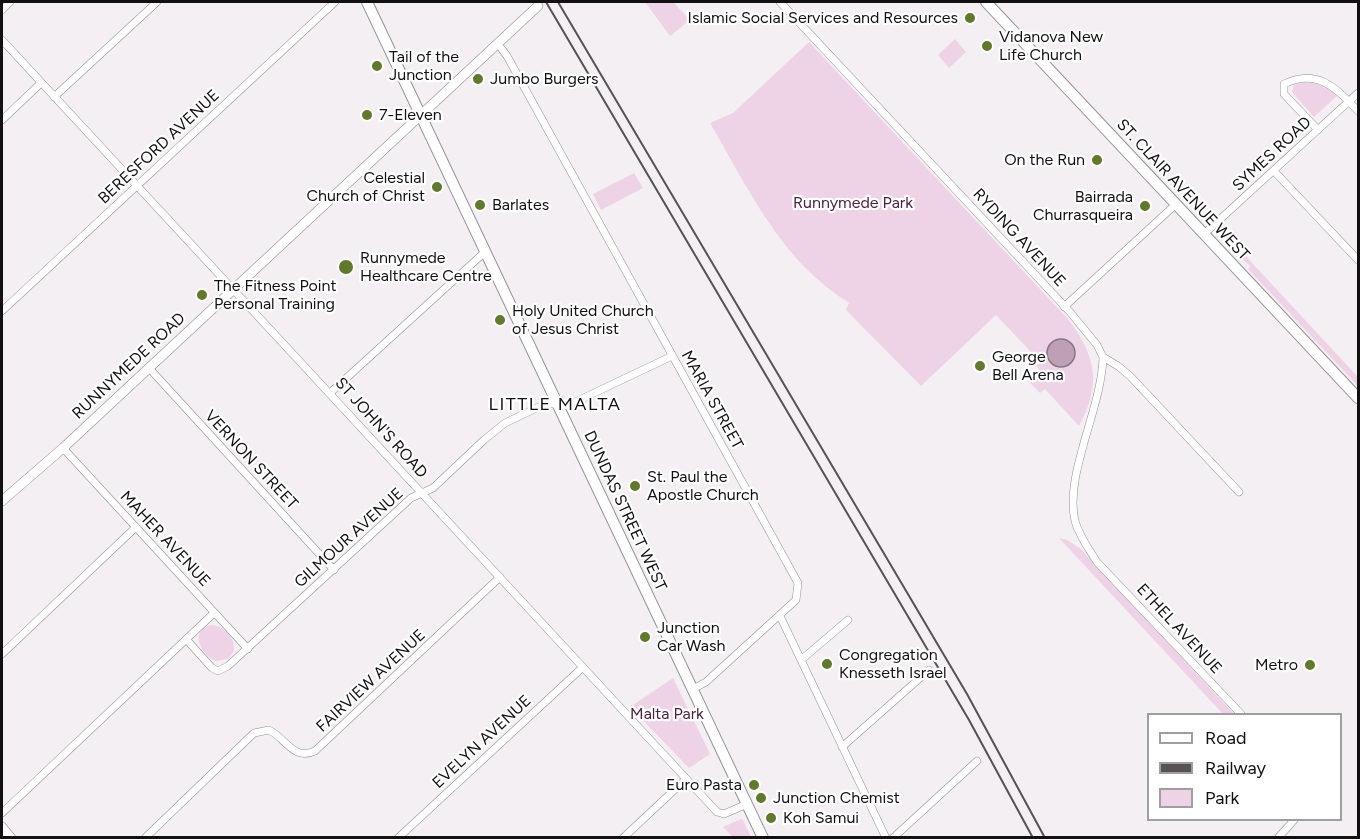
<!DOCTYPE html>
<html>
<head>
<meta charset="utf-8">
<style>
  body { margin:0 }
  #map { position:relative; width:1360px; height:839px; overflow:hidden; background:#f4eff3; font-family:Figtree,sans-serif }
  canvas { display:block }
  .frame { position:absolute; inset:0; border:3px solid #121011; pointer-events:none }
  .legend { position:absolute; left:1147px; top:713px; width:195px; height:108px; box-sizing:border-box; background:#fff; border:2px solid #a09fa0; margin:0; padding:8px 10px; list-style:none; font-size:18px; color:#121011 }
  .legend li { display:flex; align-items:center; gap:12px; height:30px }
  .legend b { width:30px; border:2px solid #a09fa0 }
</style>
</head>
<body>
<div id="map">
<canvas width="1360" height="839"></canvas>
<div class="frame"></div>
<ul class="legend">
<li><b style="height:8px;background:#fff"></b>Road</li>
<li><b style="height:8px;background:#555254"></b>Railway</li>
<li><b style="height:16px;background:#eed3e7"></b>Park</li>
</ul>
</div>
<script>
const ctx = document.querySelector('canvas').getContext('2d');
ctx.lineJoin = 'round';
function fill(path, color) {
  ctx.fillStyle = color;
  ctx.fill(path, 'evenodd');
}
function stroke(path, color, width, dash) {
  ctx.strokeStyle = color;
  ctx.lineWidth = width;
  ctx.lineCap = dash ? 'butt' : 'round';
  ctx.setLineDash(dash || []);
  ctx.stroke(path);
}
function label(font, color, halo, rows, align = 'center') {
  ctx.font = font + ' Figtree,sans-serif';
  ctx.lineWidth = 4.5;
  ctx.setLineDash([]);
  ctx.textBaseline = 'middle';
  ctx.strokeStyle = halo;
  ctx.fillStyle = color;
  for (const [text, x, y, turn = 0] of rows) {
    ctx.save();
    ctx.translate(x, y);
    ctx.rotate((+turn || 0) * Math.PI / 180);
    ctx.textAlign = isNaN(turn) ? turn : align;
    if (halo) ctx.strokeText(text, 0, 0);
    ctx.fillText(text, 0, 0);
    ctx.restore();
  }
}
fill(new Path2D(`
  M645,2h28l17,18 -20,16z
  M955,39l11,13 -17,16 -11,-13z
  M809,42l259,277c28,37 34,65 11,107l-34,-37 -5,4 -12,-12 12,-11 -8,-9v-8l-36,-38 -75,71 -75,-76 3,-7c-9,-6 -18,-12 -26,-19 -50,-41 -81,-106 -113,-161l23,-10z
  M1300,83c15,-1 27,1 37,13l-23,21 -22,-25 2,-7z
  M634,173l9,15 -42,22 -8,-16z
  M1241,251l117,126v9l-110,-117 2,-3 -12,-11z
  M1059,538l8,2 14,9 153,165h-11z
  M210,625c14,0 25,12 24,26l-6,8 -13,2c-14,-8 -26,-28 -5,-36z
  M673,678l37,76 -21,14 -59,-61z
  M741,819l2,1 8,17h-18l-10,-10z`), '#eed3e7');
const water = new Path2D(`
  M1047 353a14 14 0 1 1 28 0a14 14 0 1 1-28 0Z`);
fill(water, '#bda0b6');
stroke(water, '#8a7584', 1.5);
const minor = new Path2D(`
  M780,2l290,310 27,33 6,12 15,9 12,10 109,116
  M2,10l8,-8
  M2,40l715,772 7,2 23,-10
  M498,44l9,12 291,527 -2,17 -90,82 -13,7
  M54,97l103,-95
  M2,120l39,-37
  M1318,130l-34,-36v-10c34,-16 52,4 74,27
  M1274,171l84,89
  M1204,234l154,-141
  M1064,307l111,-102
  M2,311l333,-309
  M1103,357c-1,51 -39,118 -28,164 4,15 14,28 22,41l144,152
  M149,368l185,202
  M330,393l156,-142
  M63,448l185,201
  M780,616l106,222
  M186,639l26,29 6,3 10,-5 183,-168 22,-10 51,-48 21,-17 40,-19h26l101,-48
  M2,654l134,-127
  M801,660l47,-40
  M842,747l87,-77
  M2,813l212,-200
  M145,838l109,-105 15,-3c17,8 24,31 46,21l185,-174
  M398,838l185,-171
  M623,838l63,-59
  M893,838l84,-77
  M1278,838l16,-18`);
const tertiary = new Path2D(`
  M2,501l61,-53 475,-442
  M2,827l9,11`);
const secondary = new Path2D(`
  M367,2l396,836
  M986,2l372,396`);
stroke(minor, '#928e90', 8);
stroke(tertiary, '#928e90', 10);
stroke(secondary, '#928e90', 12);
stroke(minor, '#fff', 7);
stroke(tertiary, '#fff', 9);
stroke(secondary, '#fff', 10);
stroke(new Path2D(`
  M546,2l423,718 64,118
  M558,2l409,692 78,144`), '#555254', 2);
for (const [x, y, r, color] of [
  [970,18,6,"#60792b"],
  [987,46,6,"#60792b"],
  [377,66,6,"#60792b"],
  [478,79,6,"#60792b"],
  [367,115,6,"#60792b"],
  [1097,160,6,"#60792b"],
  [437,187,6,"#60792b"],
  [480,205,6,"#60792b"],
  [1145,206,6,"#60792b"],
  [346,267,8,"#60792b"],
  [202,295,6,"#60792b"],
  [500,320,6,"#60792b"],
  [980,366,6,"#60792b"],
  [635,486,6,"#60792b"],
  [645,637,6,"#60792b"],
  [827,664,6,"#60792b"],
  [1310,665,6,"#60792b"],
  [754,785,6,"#60792b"],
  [761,798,6,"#60792b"],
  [771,818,6,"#60792b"]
]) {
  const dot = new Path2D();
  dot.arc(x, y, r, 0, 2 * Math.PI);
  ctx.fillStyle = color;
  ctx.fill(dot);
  stroke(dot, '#fff', 2);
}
label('16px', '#121011', '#fff', [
  ["Islamic Social Services and Resources",958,18,"right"],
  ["Vidanova New",999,37],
  ["Life Church",999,55],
  ["Tail of the",389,57],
  ["Junction",389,75],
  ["Jumbo Burgers",490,79],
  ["7-Eleven",379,115],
  ["On the Run",1085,160,"right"],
  ["Celestial",425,178,"right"],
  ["Church of Christ",425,196,"right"],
  ["Bairrada",1133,197,"right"],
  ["Churrasqueira",1133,215,"right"],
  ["Barlates",492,205],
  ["Runnymede",360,258],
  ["Healthcare Centre",360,276],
  ["The Fitness Point",214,286],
  ["Personal Training",214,304],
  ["Holy United Church",512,311],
  ["of Jesus Christ",512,329],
  ["George",992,357],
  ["Bell Arena",992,375],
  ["St. Paul the",647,477],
  ["Apostle Church",647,495],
  ["Junction",657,628],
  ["Car Wash",657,646],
  ["Congregation",839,655],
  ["Knesseth Israel",839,673],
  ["Metro",1298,665,"right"],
  ["Euro Pasta",742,785,"right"],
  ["Junction Chemist",773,798],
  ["Koh Samui",783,818]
], 'left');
label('16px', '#121011', '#fff', [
  ["BERESFORD AVENUE",159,147,-43],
  ["SYMES ROAD",1272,154,-43],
  ["ST. CLAIR AVENUE WEST",1183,190,47],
  ["RYDING AVENUE",1019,238,47],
  ["RUNNYMEDE ROAD",129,366,-43],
  ["MARIA STREET",712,400,61],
  ["ST JOHN'S ROAD",381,428,48],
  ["VERNON STREET",251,460,47],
  ["DUNDAS STREET WEST",625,511,65],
  ["GILMOUR AVENUE",349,538,-42],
  ["MAHER AVENUE",165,539,47],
  ["ETHEL AVENUE",1179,629,47],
  ["FAIRVIEW AVENUE",371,681,-43],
  ["EVELYN AVENUE",482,742,-43]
]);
label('16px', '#4b2343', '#fff', [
  ["Runnymede Park",853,203],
  ["Malta Park",667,714]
]);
ctx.letterSpacing = '1.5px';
label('18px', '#121011', '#fff', [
  ["LITTLE MALTA",555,405]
]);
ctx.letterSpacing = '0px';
</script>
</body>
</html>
